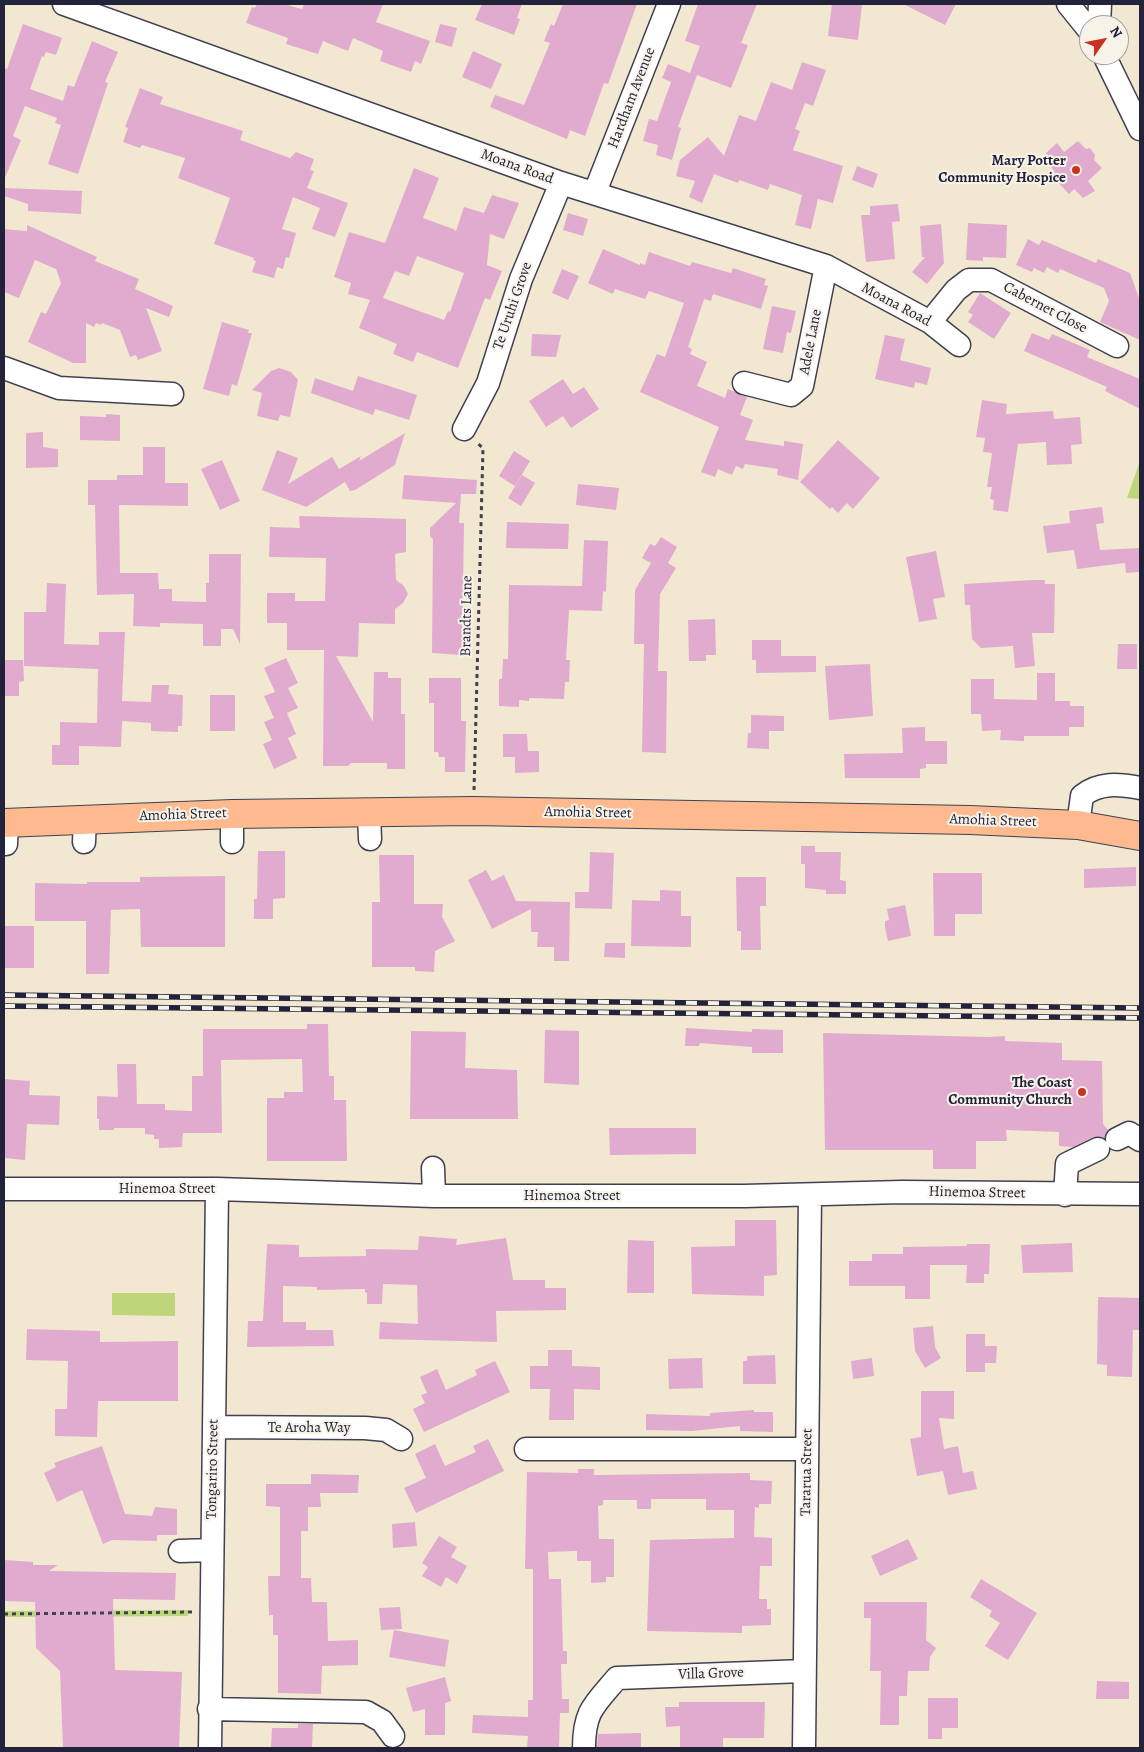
<!DOCTYPE html>
<html>
<head>
<meta charset="utf-8">
<style>
  body { margin:0 }
  #map { position:relative; width:1144px; height:1752px; overflow:hidden; background:#f2e8d1; font-family:Alegreya,serif }
  canvas { display:block }
  .frame { position:absolute; inset:0; border:5px solid #22223b; pointer-events:none }
  .north { position:absolute; left:1079px; top:15px; width:50px; height:50px; box-sizing:border-box; background:#f7f3e8; border:1px solid #a29fa3; border-radius:50%; rotate:57deg; font-size:14px; font-weight:700; line-height:20px; text-align:center; color:#22223b }
  .north::after { content:''; display:block; margin:auto; width:18px; height:22px; background:#c8321e; clip-path:polygon(50% 0,100% 100%,50% 72%,0 100%) }
</style>
</head>
<body>
<div id="map">
<canvas width="1144" height="1752"></canvas>
<div class="frame"></div>
<div class="north">N</div>
</div>
<script>
const ctx = document.querySelector('canvas').getContext('2d');
ctx.lineJoin = 'round';
function fill(path, color) {
  ctx.fillStyle = color;
  ctx.fill(path, 'evenodd');
}
function stroke(path, color, width, dash) {
  ctx.strokeStyle = color;
  ctx.lineWidth = width;
  ctx.lineCap = dash ? 'butt' : 'round';
  ctx.setLineDash(dash || []);
  ctx.stroke(path);
}
function label(font, color, halo, rows, align = 'center') {
  ctx.font = font + ' Alegreya,serif';
  ctx.lineWidth = 4;
  ctx.setLineDash([]);
  ctx.textBaseline = 'middle';
  ctx.strokeStyle = halo;
  ctx.fillStyle = color;
  for (const [text, x, y, turn = 0] of rows) {
    ctx.save();
    ctx.translate(x, y);
    ctx.rotate((+turn || 0) * Math.PI / 180);
    ctx.textAlign = isNaN(turn) ? turn : align;
    if (halo) ctx.strokeText(text, 0, 0);
    ctx.fillText(text, 0, 0);
    ctx.restore();
  }
}
fill(new Path2D(`
  M1140,461v38l-13,-1z
  M112,1293h63v23l-63,-1z
  M188,1610v6l-184,1v-6z`), '#bdd67a');
fill(new Path2D(`
  M257,4h26l19,5 2,-5h79l-7,18 54,19 -9,23 -6,-3 -4,11 -31,-11 3,-10 -30,-13 -5,13 -25,-10 -5,13 -32,-10 2,-6 -42,-15 6,-16 3,1z
  M482,4h40l-5,14 3,1 -6,16 -39,-15z
  M563,4h74l-29,80 -4,-1 -19,53 -15,-6 -3,9 -77,-32 5,-12 29,10 26,-62 -6,-2 7,-17 3,2z
  M698,4h59l-16,39 7,2 -17,43 -34,-13 -19,52 3,1 -9,32 -16,-5 2,-10 -15,-4 6,-22 8,2 14,-39 -9,-4 6,-14 22,9 10,-27 -15,-5z
  M832,4h30l-4,36 -30,-4z
  M903,4h53l-11,21z
  M23,24l39,14 -6,17 -10,-3 -2,5 -2,-1 -12,33 33,12 5,-16 6,2 18,-46 26,11 -13,30 3,1 -30,91 -30,-10 13,-39 -6,-2 2,-5 -32,-12 -12,30 8,4 -17,40v-112l3,1z
  M440,24l17,4 -5,19 -17,-5z
  M473,51l29,13 -11,25 -29,-12z
  M802,62l24,8 -13,36 -8,-3 -10,26 5,2 -7,19 50,16 -10,37 -15,-4 -7,30 -16,-4 7,-30 -32,-11 -2,6 -29,-10 -1,3 -24,-9 -12,29 -13,-6 6,-16 -19,-5 4,-16 28,-23 16,19 15,-41 17,6 15,-39 21,8z
  M140,88l23,9 -3,7 83,27 -3,9 50,18 6,-6 18,7 -4,11 4,1 -7,17 41,15 -13,34 -23,-8 8,-21 -27,-11 -11,32 14,4 -7,25 -3,-1 -3,12 -6,-2 -3,11 -22,-6 4,-11 -3,-1 1,-2 -40,-14 16,-46 -52,-20 7,-20 -43,-13 -2,3 -17,-6 5,-14 -3,-1z
  M1078,141l8,8 4,-1 5,7 -1,5 8,8 -14,13 7,10 -12,7 -9,-9 -5,5 -17,-18 3,-4 -6,-8 3,-4 -6,-7 11,-10 7,9z
  M857,166l21,8 -5,14 -21,-8z
  M414,168l25,10 -16,40 30,11 3,2 8,-24 20,6 8,-18 27,8 -15,36 -14,-5 -3,31 15,6 -12,29 -5,-2 -27,70 -41,-16 -4,10 -20,-8 4,-10 -38,-16 11,-28 -22,-6 3,-11 -17,-6 15,-45 36,11zM417,256l47,17 -14,39 -2,-1 -4,9 -61,-22 12,-27 14,5z
  M4,188l78,3 -1,23 -53,-3v-7l-24,-8z
  M898,204l2,17 -8,1 3,37 -29,3 -5,-47h9v-9z
  M568,213l20,6 -5,17 -20,-6z
  M968,223l39,2 -1,33 -23,-1v4l-17,-1z
  M941,224l3,39 -17,21 -15,-12 13,-15h-3l-2,-31z
  M27,225l70,32 -2,4 44,18 -4,10 38,17 -4,11 -23,-9 16,43 -24,9 -2,-5 -6,2 -10,-27 -18,-7 -1,2 -5,-2 -2,4 -8,-4v40h-13l-45,-21 13,-30 5,2 15,-31 -5,-14 -21,-9 -16,38 -15,-6v-63l23,2z
  M1028,239l11,6 3,-5 54,23 2,-4 32,14 10,28v39l-40,-18 9,-21 -5,-13 -44,-19 -2,4 -11,-6 -3,6 -10,-5 -2,4 -16,-7z
  M603,249l37,16v-2l5,2 4,-13 41,14 2,-4 39,11 2,-5 33,11 -2,6 4,1 -7,23 -48,-15 -2,7 -7,-2 -16,48 4,2 -2,5 17,8 -10,24 28,12 3,-9 19,8 -7,18 13,5 -8,20 39,6v-5l19,3 -5,36 -21,-5 1,-6 -33,-5 -2,5 -7,-3 -4,9 -14,-6 -3,8 -14,-5 18,-45 -79,-35 17,-38 8,3 19,-54 -35,-12 -4,8 -30,-10 -2,5 -25,-11z
  M562,269l17,7 -11,24 -16,-7z
  M980,293l31,20 -17,26 -26,-17 5,-7 -5,-3z
  M772,306l24,5 -5,22 -4,-1 -4,21 -20,-4z
  M222,322l27,8 -1,3h4l-15,53 -5,-2 -3,12 -26,-7z
  M1032,333l17,7 3,-6 38,16 -3,7 53,22v30l-35,-18 2,-4 -83,-36z
  M532,334l29,1 -5,22 -25,-1z
  M885,335l20,4 -5,21 31,8 -4,17 -12,-3 -1,6 -39,-9z
  M279,368l12,4 7,8 -8,37 -10,-2 -2,6 -21,-5 5,-23 -10,-3 19,-19z
  M358,376l59,19 -8,25 -34,-11 -2,6 -62,-22 4,-15 38,13z
  M563,379l10,15 11,-7 15,22 -28,19 -8,-12 -17,11 -17,-26z
  M982,400l25,4 -1,10 47,-3 1,8 26,-2 2,27 -11,1 1,19 -25,1 -1,-23 -28,2 -10,68 -15,-2 1,-10 -4,-1 2,-12h-5l5,-34 -9,-1 2,-14 -9,-1z
  M106,414l14,1v26l-40,-1v-24l26,1z
  M43,432v15l15,2v18l-32,1v-35z
  M405,433l-10,32 -40,25 -5,1 -5,-9 -39,25 -44,-17 15,-40 21,8 -10,26 44,-27 7,12 22,-13 -2,5z
  M838,440l42,38 -27,31 -6,-6 -9,10 -6,-6 -2,2 -30,-27z
  M143,447h22v36h23v23l-69,-1 1,68h38l1,16h13v12l34,1v-19h3v-29h32l-1,90 -7,-15h-12v17h-18v-22l-43,-1v4l-27,-1 1,-32 -37,1 -2,-90h-7v-25h29v-5h26z
  M514,451l16,10 -15,25 -16,-10z
  M222,460l18,41 -20,9 -19,-41z
  M404,475l73,5 -1,14h-15l-2,29h5l-2,132 -30,-2 1,-114 -3,-3v-8l26,-25 -54,-4z
  M522,475l13,8 -14,23 -13,-8z
  M578,484l41,4 -3,22 -40,-5z
  M1102,507l2,16 -8,1 4,26 40,-2v24l-14,1 -1,-10 -48,6 -3,-19 -27,3 -4,-27 27,-3 -1,-12z
  M299,516l107,3v33l-11,2 1,26 8,6 4,8 -5,9 -8,6v15l-36,-1 -1,34 -22,-1 37,66 1,-50h14v6h13v36h4v55h-18v-6h-36l-3,3h-25l1,-116h-37v-27h-20v-30h28v8h30l1,-43 -57,-1 1,-30 30,1z
  M507,522l62,2 -1,25 -62,-1z
  M661,537l16,10 -9,16 8,5 -16,26 -2,77h9l-1,82 -24,-1 2,-108h-10l1,-54 16,-27 -9,-5 8,-14 5,2z
  M584,540l24,1 -2,51 -3,-1 -1,20 -33,-1 -3,50h4l-1,22h-4l-1,17 -35,-1v3l-10,-1v7l-20,-1v-27h3l1,-20h5l1,-74 73,1z
  M936,551l9,46 -12,2 4,20 -18,3 -13,-65z
  M1032,580h13v4h10l-1,49h-22l3,33 -20,2 -2,-22 -32,2 -9,-9 -2,-34h-5l-1,-21z
  M47,583l19,1 -2,60 35,1v-13h26l-3,69 29,1 1,-17h17l-1,9 15,1 -1,31h-4v6l-27,-1v-8l-29,-2 -1,26 -42,-1v19h-27v-20h8v-23l37,1 1,-54 -74,-3v-54h22z
  M715,619l1,36h-10v6h-17l-1,-41z
  M752,640h29v16h35v16l-60,1v-13h-4z
  M1118,644h19v25h-20z
  M286,658l12,25 -10,5 10,20 -11,5 9,21 -8,4 9,20 -23,11 -11,-25 9,-4 -8,-18 10,-4 -10,-22 11,-4 -11,-24z
  M4,660h19l1,21 -5,1v14h-15z
  M870,664l3,52 -44,4 -4,-54z
  M1037,673h18v28h15v5h14v21h-15v9h-45v5l-24,-1 1,-10 -19,1 -1,-17h-10v-35h23v20l43,1z
  M429,678h32v43h5l-1,51h-20v-15h-6l-1,-5h-4v-49h-5z
  M210,695h25v36h-25z
  M751,715l33,1v15h-15v18l-22,-1 1,-15h3z
  M925,727v14h22v23h-21v4l-6,1v9h-75l-1,-24 59,-1 -1,-25z
  M503,734h24l1,17h11v21l-24,1v-16h-12z
  M801,846h14v6h26l-1,28 6,1v13h-20v-4l-21,-2v-24h-4z
  M258,851h27v47l-12,1v20h-19v-20h3z
  M590,852l24,1 -2,56 -37,-1v-16h14z
  M379,855h35v49h29l-1,13 13,24 -20,10 -1,21 -19,-1v-4h-43v-65h8z
  M1136,867v19l-52,2v-19z
  M486,870l6,11 12,-6 12,26 54,1 -1,59h-15v-14h-17l1,-15h-7v-23l-39,20 -24,-49z
  M933,873h49v41h-27v22h-21z
  M225,876v71h-84l-1,-38 -29,1 -2,64h-23v-53h-51v-38l52,1v-2h53v-5z
  M736,877h30v29h-6l1,44h-20v-19h-4z
  M660,890l21,1v25h10v31l-60,-1 1,-46 28,1z
  M905,905l6,31 -23,5 -3,-14v-6l4,-1 -2,-11z
  M4,926h30v42h-30z
  M605,943h20v15l-21,-1z
  M307,1024h21l1,52h5v24h12l1,61h-80v-63h17v-6h19l-1,-33 -81,1 1,73h-39l-1,14 -23,1v-9h-5v-4l-9,-1v-6h-31v2h-15v-11h-2v-23l21,1 -1,-33h19l1,40h28v6l27,1v-35h11v-47h104z
  M686,1028l66,4v-3l31,1v23h-31v-6l-52,-4 -1,3h-14z
  M545,1030l34,1v54l-35,-2z
  M411,1031l55,1 -1,36 52,2 1,49h-108z
  M823,1033l166,4 16,-1v5l57,2v17l40,1 1,63 5,6 -4,8 -11,-1 -20,10 -14,-1v-14l-53,-2 1,11h-31v28h-43v-19h-108z
  M4,1079l26,2 -1,14 31,1 -1,29 -32,-1 -2,36 -21,-2z
  M609,1128h87v26l-86,1z
  M735,1220h41l1,55 -13,1v20l-72,-2 -1,-47 44,-1z
  M419,1236l38,3 -1,6 50,-7 7,42h32v8h21v22l-70,1 1,31 -118,-3 1,-17 38,2 -1,-39 -34,-1 -1,20h-15v-11l-2,-1v-3l-48,1v-3l-34,-1v36h23v8h27l1,16 -87,1 1,-26h15l4,-77 32,1v12l67,-1v-7l52,1z
  M628,1240l26,1v52h-27z
  M1072,1243l1,29 -50,1 -2,-28z
  M967,1244h23l-1,30h-5v9h-18l1,-18h-37v34h-25v-13h-56v-25h23v-7h31v-7l64,-1z
  M1098,1297l42,1v32h-7l-1,47 -25,-1v-11l-10,-1z
  M933,1326l2,21 6,11 -16,10 -10,-17 -2,-23z
  M27,1329l73,2v11l78,-1v60h-80l-1,36 -42,-1v-27h12l1,-48 -42,-1z
  M966,1334h19v12h12l-1,17h-11v9h-19z
  M548,1350h24v16l28,1v23l-26,-1v31h-25l1,-31h-20v-23h18z
  M775,1355l1,29h-33v-23h4v-5z
  M702,1358l1,30 -34,1 -1,-30z
  M872,1358l2,18 -21,3 -2,-18z
  M495,1361l15,31 -86,40 -11,-23 12,-6 -4,-8 6,-2 -7,-16 17,-8 9,21 31,-15 -2,-5z
  M921,1391h33v28l-15,-1 5,31 14,-3 5,27 10,-2 4,18 -29,6 -5,-24 -26,5 -7,-37 11,-2z
  M754,1410v2h19v20l-33,-1v-5l-48,5 -46,-1v-16l64,2v-3z
  M488,1439l16,32 -88,42 -12,-25 22,-10 -11,-24 20,-10 10,22 31,-14 -3,-6z
  M102,1446l23,68 27,2 3,-9 22,2v26h-20v6l-45,-1 -9,4 -21,-54 -25,12 -13,-29 12,-6 -2,-4z
  M578,1469h16v6l156,-2v7l22,1 -1,23h-12v4l-4,-1 -1,30 18,1v28h-12l-1,33h8v10h4v16l-29,1v7l-95,-2 3,-91 84,-2v-28h-28v-11h-55v10h-14v-9h-34v5l-5,1 1,33h15v38h-8v5l-15,1v-22h-14v-10l-29,1 1,27h12l2,72h4v13h-6l1,35h7v14h-9l-1,35h-32l1,-12 -56,-3 1,-18 55,2v-17h5v-131h-8l2,-97 51,1z
  M311,1474l48,1 -1,18h-38l1,14h-13v24h-7v47h10l1,24h15l1,39 30,-1v25l-36,1 -1,28 -43,-1v-58h-5v-20h-4l-1,-39h12v-69l-14,-1v-22h45z
  M415,1522l2,24 -24,2 -1,-24z
  M439,1536l18,11 -6,10 16,9 -10,18 -11,-7 -5,10 -19,-11 6,-9 -6,-4z
  M908,1539l10,20 -38,17 -9,-20z
  M4,1560l29,2v3h25l-9,6 127,2 -1,27 -62,-1 2,71 67,2 -3,76h-116l-3,-77 -24,-23 -1,-46 -31,-1z
  M981,1579l56,34 -29,47 -23,-14 15,-23 -11,-7 3,-5 -22,-14z
  M864,1602h63l-1,38 10,8 -6,9 -1,14h-21l-1,25h-8v29h-19l1,-54h-11l1,-53h-7z
  M400,1607l2,22 -21,1 -2,-22z
  M394,1630l55,10 -4,27 -56,-10z
  M445,1677l6,24 -6,2v32h-20v-26l-12,3 -7,-24z
  M1097,1681l32,1v17h-33z
  M928,1698h30v30h-16v11h-14z
  M679,1702h86l-1,36h-41v10h-43v-22l-14,1 -1,-20h14z
  M298,1724h15l-1,24h-41l1,-20h26z
  M641,1733v15h-44l1,-14z`), '#e1abcf');
const minor = new Path2D(`
  M64,4l497,179 265,83 104,56 29,23
  M1068,4l21,26
  M1099,25l1,-21
  M1104,55l36,74
  M595,192l74,-188
  M930,322l26,-32 13,-10h22l126,66
  M4,368l55,20 113,6
  M744,383l47,12 11,-9 24,-120
  M464,429l24,-46 33,-104 40,-96
  M369,814l1,25
  M1078,825l4,-29c17,-14 37,-12 58,-8
  M84,842l1,-24
  M232,842v-28
  M6,844l1,-21
  M1117,1139l12,-6 11,7
  M433,1168l1,28
  M4,1189h213l217,7h310l158,-4 238,2
  M1065,1195l2,-31 31,-15
  M214,1427l151,1 21,2 15,9
  M526,1449h281
  M180,1551l31,-1
  M209,1709l157,3 16,9 11,15
  M210,1748l7,-559
  M584,1748c0,-37 10,-43 33,-70l187,-7
  M804,1748l6,-553`);
const major = new Path2D(`
  M4,823l228,-9 241,-3 497,9 108,5 62,11`);
stroke(minor, '#414052', 25);
stroke(major, '#414052', 30);
stroke(new Path2D(`
  M474,790l9,-342 -7,-6
  M4,1614l188,-2`), '#414052', 3, [4, 4]);
stroke(minor, '#fff', 22);
stroke(major, '#fcba8e', 28);
const rail = new Path2D(`
  M4,995l1136,13
  M4,1006l1136,12`);
stroke(rail, '#22223b', 5.5);
stroke(rail, '#f7f3e8', 4, [11]);
for (const [x, y, r, color] of [
  [1076,170,5,"#c8321e"],
  [1082,1092,5,"#c8321e"]
]) {
  const dot = new Path2D();
  dot.arc(x, y, r, 0, 2 * Math.PI);
  ctx.fillStyle = color;
  ctx.fill(dot);
  stroke(dot, '#f7f3e8', 2);
}
label('15px', '#22223b', '#f7f3e8', [
  ["Hardham Avenue",632,98,-69],
  ["Moana Road",517,167,20],
  ["Moana Road",896,305,28],
  ["Te Uruhi Grove",513,306,-71],
  ["Cabernet Close",1045,308,28],
  ["Adele Lane",811,342,-79],
  ["Brandts Lane",467,616,-89],
  ["Amohia Street",588,813,1],
  ["Amohia Street",183,815,-2],
  ["Amohia Street",993,821,2],
  ["Hinemoa Street",167,1189],
  ["Hinemoa Street",977,1193,1],
  ["Hinemoa Street",572,1196],
  ["Te Aroha Way",309,1428],
  ["Tongariro Street",213,1469,-89],
  ["Tararua Street",807,1472,-89],
  ["Villa Grove",711,1674,-2]
]);
label('bold 15px', '#22223b', '#f7f3e8', [
  ["Mary Potter",1066,161],
  ["Community Hospice",1066,178],
  ["The Coast",1072,1083],
  ["Community Church",1072,1100]
], 'right');
</script>
</body>
</html>
